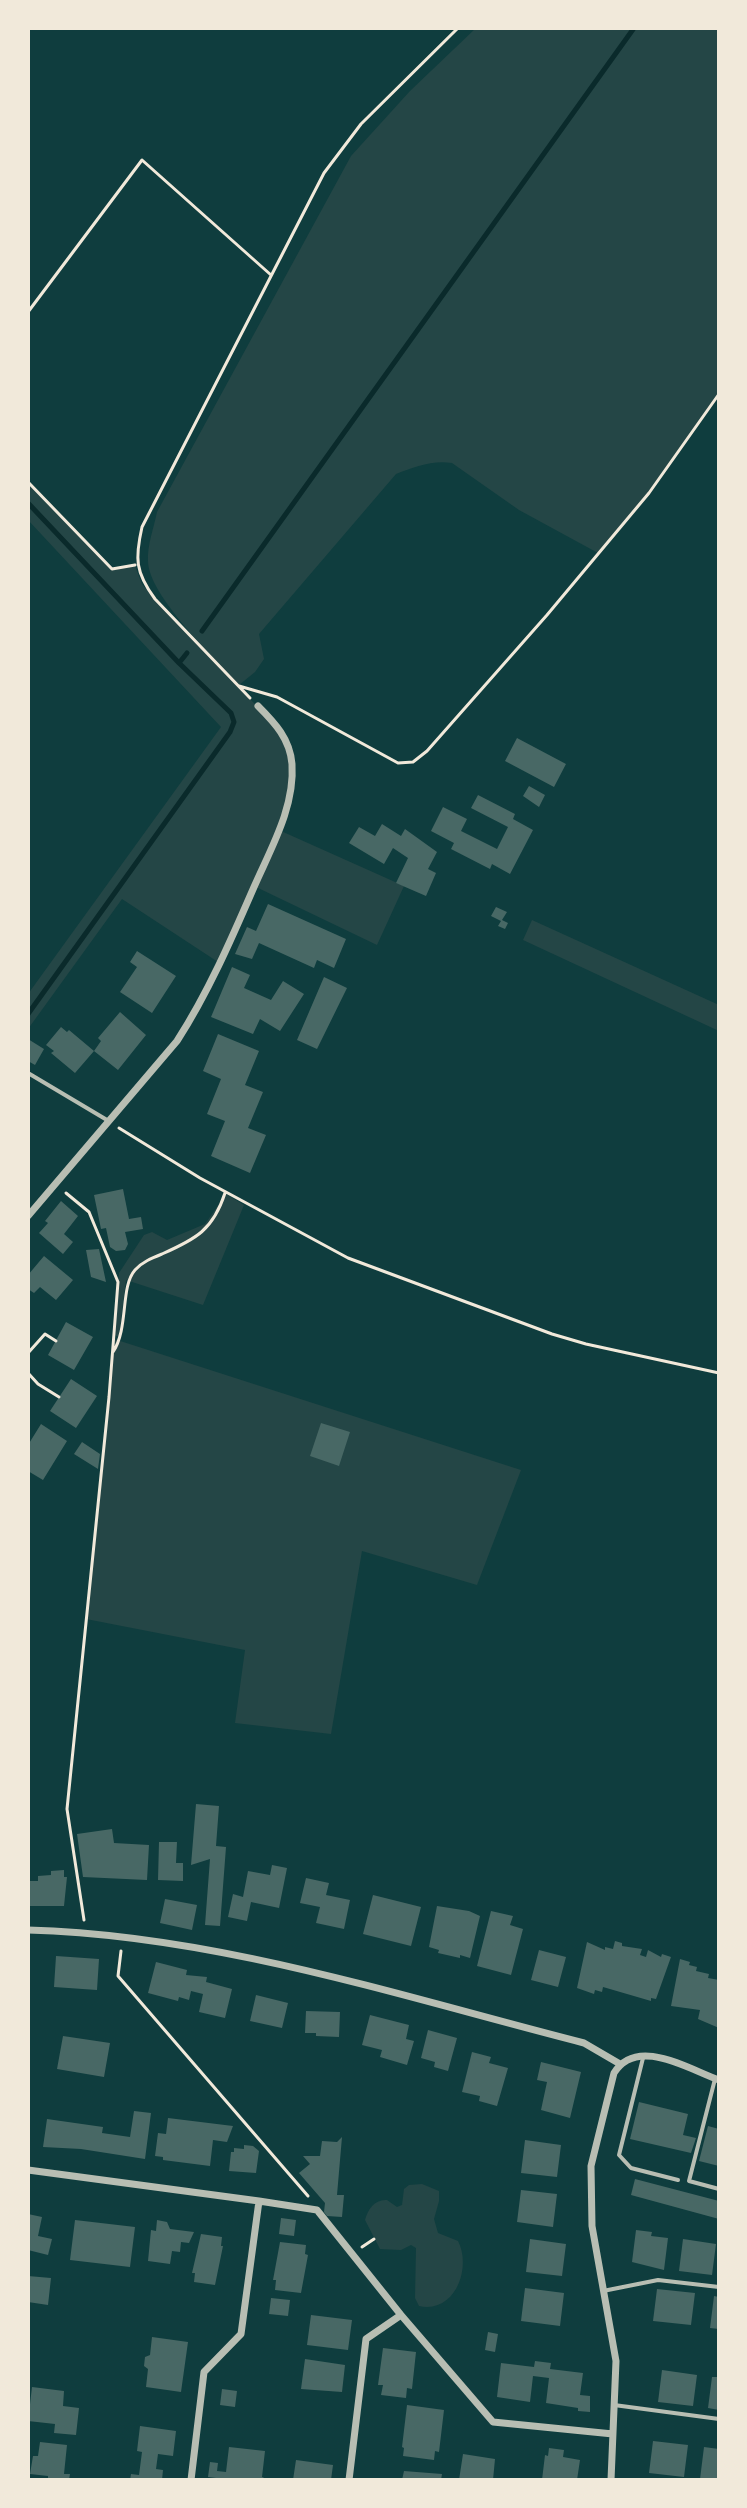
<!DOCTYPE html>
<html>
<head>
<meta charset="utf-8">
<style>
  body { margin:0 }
  #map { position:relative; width:747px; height:2508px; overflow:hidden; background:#0f3d3e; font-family:"IBM Plex Sans",sans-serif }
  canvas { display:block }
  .frame { position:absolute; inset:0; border:30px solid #f1e9da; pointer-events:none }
</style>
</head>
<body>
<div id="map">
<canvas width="747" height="2508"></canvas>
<div class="frame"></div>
</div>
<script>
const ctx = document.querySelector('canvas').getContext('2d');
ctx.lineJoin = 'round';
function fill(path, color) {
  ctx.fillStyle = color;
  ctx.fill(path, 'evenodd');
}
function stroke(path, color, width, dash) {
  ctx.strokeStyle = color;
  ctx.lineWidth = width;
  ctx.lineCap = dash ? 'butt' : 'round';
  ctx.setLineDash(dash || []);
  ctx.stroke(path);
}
fill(new Path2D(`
  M476,28h243v365l-71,100 -50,60 -79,-43 -67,-47c-20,-3 -38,4 -56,11l-137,160 5,25 -9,13 -16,13c-23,-25 -91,-90 -91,-124 -1,-15 6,-34 9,-49l194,-356 59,-65z
  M28,484l84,86 23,-4 7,18 12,15 121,126c7,13 14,26 15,41 3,53 -49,146 -72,196l-96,-63 -94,130v-35l193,-267 -193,-207z
  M281,831l123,55 -27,59 -121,-58z
  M532,920l187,85v26l-196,-91z
  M226,1194l18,11 -41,100 -77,-25 -7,57 -5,-2 5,-62 25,-38 8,-3 15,8 38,-16z
  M114,1339l407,131 -44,115 -115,-34 -31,183 -96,-11 10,-73 -159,-31z
  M422,2184l17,7v10l-5,18 4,14 20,8c14,27 -3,73 -39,65l-4,-8 1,-50 -5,-3 -10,5 -21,-1 -15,-29c3,-11 10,-21 22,-20l10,7 5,-2 2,-16 5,-4z`), '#244646');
stroke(new Path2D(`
  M28,503l151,160 52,50 3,9 -4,10 -202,282
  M202,631l432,-603
  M179,663l8,-10`), '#0a2a2b', 5);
fill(new Path2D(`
  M517,738l49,26 -12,23 -49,-26z
  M529,786l16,9 -6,12 -16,-11z
  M478,795l37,19 -2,5 20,11 -23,44 -18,-10 -2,5 -39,-20 3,-6 -23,-12 12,-24 24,12 -6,12 36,18 11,-22 -37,-19z
  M382,824l19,12 4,-7 32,23 -9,17 8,4 -10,23 -30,-13 12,-25 -15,-10 -9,16 -35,-21 10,-16 16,9z
  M268,904l78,35 -12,29 -17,-8 -3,8 -55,-25 -7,16 -17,-5 12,-27 9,4z
  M496,907l11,5 -5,8 6,3 -3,6 -7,-3 3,-5 -10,-5z
  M137,951l39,25 -24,37 -32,-21 17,-25 -7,-5z
  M232,967l18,8 -6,13 27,12 12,-19 21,13 -24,37 -20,-12 -7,15 -42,-17z
  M324,977l23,11 -30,61 -20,-9z
  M120,1012l26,23 -28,35 -24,-19 7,-10 -3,-3z
  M61,1027l6,5 2,-2 25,21 -19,22 -24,-20 3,-2 -8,-6z
  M218,1034l41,17 -14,34 18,7 -15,36 18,7 -16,38 -39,-17 14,-35 -18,-7 14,-35 -18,-8z
  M28,1039l16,10 -9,16 -7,-4z
  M123,1189l6,30 12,-2 2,12 -18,3 3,12 -3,6 -9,1 -6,-4 -4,-19 -5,1 -7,-34z
  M61,1201l17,15 -14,18 9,8 -10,12 -24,-21 9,-10 -3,-2z
  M99,1249l7,33 -15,-5 -5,-27z
  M44,1256l29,24 -17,20 -16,-13 -6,6 -6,-4v-14z
  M66,1322l27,15 -19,33 -26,-15z
  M71,1379l26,17 -21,32 -26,-17z
  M321,1423l29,9 -11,34 -29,-10z
  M41,1424l26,17 -24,39 -15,-9v-26z
  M82,1442l18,12 -2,15 -24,-15z
  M196,1804l23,2 -3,40 10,1 -6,79 -15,-1 5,-66 -19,6z
  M112,1829l2,14 35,2 -2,35 -64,-3 -6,-43z
  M159,1842h18l-1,21h7v18l-25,-1z
  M272,1865l15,3 -8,40 -28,-6 -4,19 -19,-4 5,-23 10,3 5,-26 22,4z
  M64,1870v7h3l-3,29h-36v-25h10v-5l13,-1v-4z
  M306,1878l23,5 -3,12 24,5 -6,29 -28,-6 4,-16 -20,-4z
  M373,1895l48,12 -10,39 -48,-12z
  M165,1899l32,6 -5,25 -32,-7z
  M437,1906l32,5 11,5 -10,42 -10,-3v3l-22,-5 1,-3 -10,-3z
  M491,1911l22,5 -3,9 13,4 -12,46 -34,-9z
  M615,1941l7,2v3l20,3 -2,6 6,2 2,-7 13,7 1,-3 9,3 -15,42 -5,-1v3l-48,-14 -1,5 -7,-2 -1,4 -17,-6 10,-46 18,8v-3l8,2z
  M539,1950l27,7 -8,30 -27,-7z
  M56,1956l43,3 -2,31 -43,-3z
  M680,1959l10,3 -1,3 8,2 -1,4 13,3 -1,4 11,2v48l-21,-9 2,-9 -29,-4z
  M156,1962l31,8 -1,5 21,2 -1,5 26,7 -7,29 -26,-6 4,-18 -12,-3 -2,9 -10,-3 -1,4 -30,-8z
  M256,1995l32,8 -6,25 -32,-7z
  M306,2011l34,1 -1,25 -23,-1v-3h-11z
  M370,2015l39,10 -3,14 8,2 -7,24 -27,-8 2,-7 -20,-5z
  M428,2030l29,8 -9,33 -14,-4 1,-5 -14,-4z
  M63,2036l47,7 -6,34 -47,-8z
  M472,2052l19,5 -2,6 19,5 -11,38 -18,-5 1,-5 -18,-4z
  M541,2062l40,10 -11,46 -29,-8 6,-28 -10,-2z
  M639,2102l49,12 -5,21 13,3 -5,15 -61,-14z
  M134,2111l17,2 -6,46 -64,-10 -38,-2 4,-28 56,8 -1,6 28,4z
  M168,2118l65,8 -6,16 -14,-2 -3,26 -47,-6v-3l-8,-1 3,-23 8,1z
  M708,2126l11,3v37l-20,-5z
  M342,2137l-5,58h7l-2,22 -15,-1 -3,-4 1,-9 -26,-30 11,-9 -7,-8h17l2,-15 15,1z
  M525,2140l36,5 -4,32 -36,-4z
  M244,2145l9,1 6,5 -3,22 -27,-2 2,-19h3v-4l10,1z
  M635,2179l84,22v18l-88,-24z
  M521,2190l36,4 -4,33 -36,-5z
  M28,2214l14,3 -4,19 14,3 -4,16 -20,-5z
  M281,2218l15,2 -2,16 -15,-2z
  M75,2220l60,7 -5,40 -60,-7z
  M157,2220l10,2 3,7 24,3 -5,11 -8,-1 -1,10 -8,-1 -2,13 -22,-3 3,-31 5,1z
  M636,2230l16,2 -1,4 17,2 -4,32 -32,-8z
  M201,2234l21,3 -1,9h2l-8,39 -21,-3 1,-9h-3z
  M530,2239l36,5 -4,32 -36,-4z
  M683,2239l33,5 -4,31 -33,-4z
  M280,2242l26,3 -1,9 3,1 -7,38 -26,-3 1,-10h-3z
  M28,2276l23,2 -3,27 -20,-3z
  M525,2288l39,5 -4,33 -39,-5z
  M657,2289l38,4 -4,32 -38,-4z
  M714,2296l5,1v32l-9,-1z
  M271,2298l19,2 -2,16 -19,-2z
  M311,2315l41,5 -4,30 -41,-5z
  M488,2332l10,2 -3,18 -10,-2z
  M152,2337l36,5 -7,50 -35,-5 2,-18 -4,-3 1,-9 5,-2z
  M383,2348l33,4 -4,37 -5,-1 -1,10 -25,-3 2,-10h-5z
  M305,2359l40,6 -3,27 -41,-3z
  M535,2361l16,2 -1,6 33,4 -3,22 10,1v16l-12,-1v-3l-32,-5 3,-25 -16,-2 -3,26 -33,-5 4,-34 33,4z
  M662,2370l35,5 -4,31 -35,-4z
  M712,2377h7v33l-11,-2z
  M32,2387l32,4 -1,15 16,2 -3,27 -22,-2 1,-9 -27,-3z
  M222,2389l15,2 -2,16 -15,-2z
  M407,2405l37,5 -5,42 -4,-1 -1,9 -31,-4 1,-8 -2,-1z
  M140,2426l36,5 -3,25 -15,-2 -2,15 7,1 -1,10h-32l1,-6 8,1 3,-23 -5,-1z
  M653,2441l35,4 -4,32 -35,-4z
  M40,2442l27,3 -3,29h6l-1,6h-15l-6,-1v-3l-18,-2 3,-18h5z
  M229,2447l36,4 -3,26 7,3h-53v-2l-8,-1 2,-15 8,1 -1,8 9,1z
  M704,2447l15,2v31l-19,-1z
  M549,2448l15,2 -1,7 17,3 -3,20h-35l3,-25 3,1z
  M463,2454l32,5 -2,21h-34z
  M296,2460l37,5 -2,15h-38z
  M404,2471l38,3 -1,6h-39z`), '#486865');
stroke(new Path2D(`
  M28,312l114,-152 129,115
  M28,482l84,87 23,-4
  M239,686l38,11 121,66 15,-1 14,-11 120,-136 102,-122 70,-99
  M250,698l-95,-99c-20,-27 -20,-41 -13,-72l182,-354 37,-49 97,-96
  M119,1128l81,50 148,80 204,76 34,10 133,29
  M66,1193l23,19 29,70 -9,115 -42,412 17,111
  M113,1352c16,-24 7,-65 22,-82 7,-8 17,-12 27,-16 34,-15 51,-24 63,-61
  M28,1353l17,-19 11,7
  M28,1373l10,11 21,13
  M121,1951l-3,25 190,220
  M362,2247l12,-8`), '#f1e9da', 3);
stroke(new Path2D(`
  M28,1073l79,47
  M643,2058l-24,97 12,13 47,12
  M715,2079l-26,102 30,8
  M603,2291l55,-11 61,7
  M614,2405l105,14`), '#b8beb3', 4);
stroke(new Path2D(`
  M28,1216l149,-175c31,-48 54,-101 77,-154 17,-39 41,-80 38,-123 -2,-25 -17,-41 -34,-58
  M28,1930c188,5 375,67 556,113l36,21
  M28,2170l231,31 -18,133 -37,38 -13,108
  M259,2201l58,9 84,105 92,107 120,12
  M349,2480l17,-141 35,-24
  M611,2480l5,-119 -24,-135 -1,-60 23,-93c23,-37 74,-4 105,7`), '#b8beb3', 7);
</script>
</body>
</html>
